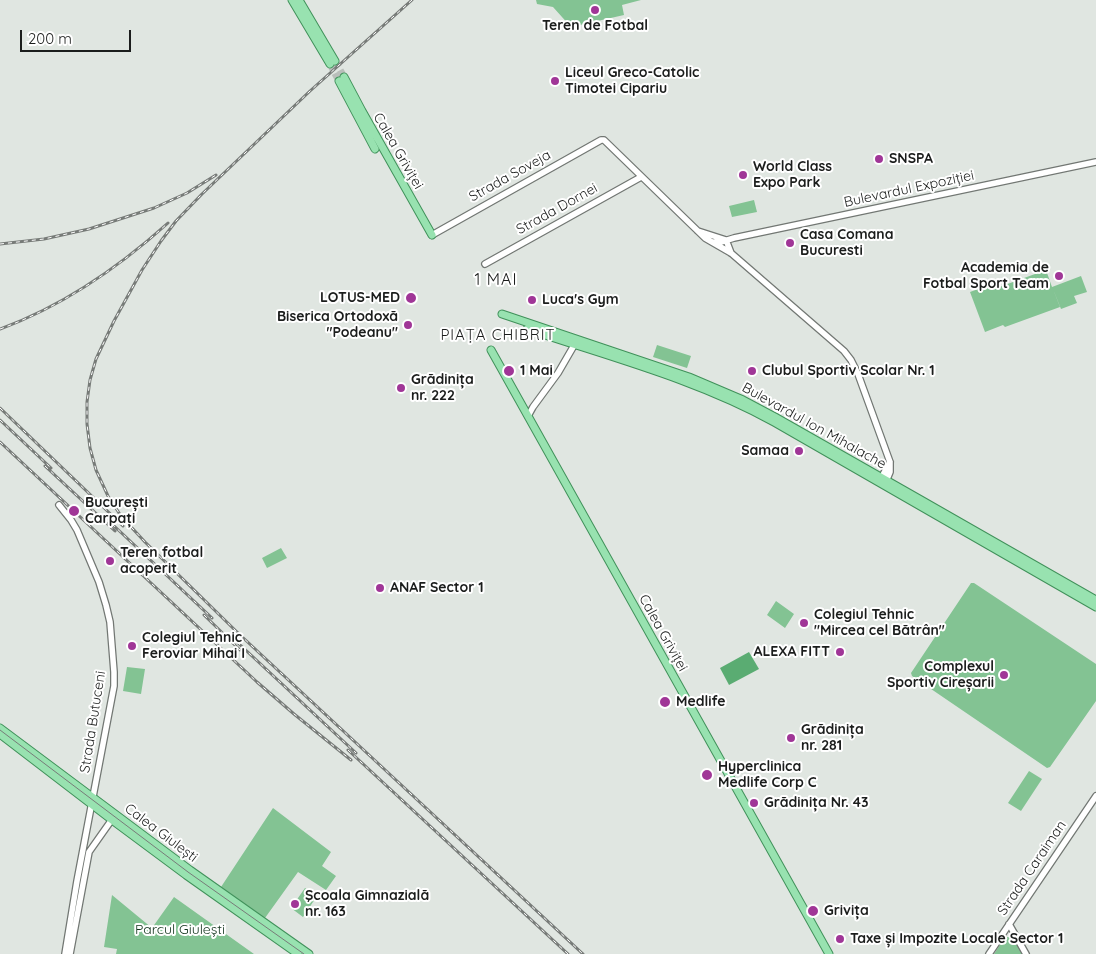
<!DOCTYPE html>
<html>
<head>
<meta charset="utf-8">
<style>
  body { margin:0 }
  #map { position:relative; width:1096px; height:954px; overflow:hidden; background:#e0e6e1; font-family:Quicksand,sans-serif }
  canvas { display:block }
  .scale { position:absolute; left:20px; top:30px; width:111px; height:22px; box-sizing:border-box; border:2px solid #1b1d1c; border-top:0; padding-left:6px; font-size:15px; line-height:18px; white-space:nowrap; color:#1b1d1c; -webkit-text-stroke:4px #fff; paint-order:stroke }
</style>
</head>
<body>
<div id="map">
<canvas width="1096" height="954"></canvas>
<div class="scale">200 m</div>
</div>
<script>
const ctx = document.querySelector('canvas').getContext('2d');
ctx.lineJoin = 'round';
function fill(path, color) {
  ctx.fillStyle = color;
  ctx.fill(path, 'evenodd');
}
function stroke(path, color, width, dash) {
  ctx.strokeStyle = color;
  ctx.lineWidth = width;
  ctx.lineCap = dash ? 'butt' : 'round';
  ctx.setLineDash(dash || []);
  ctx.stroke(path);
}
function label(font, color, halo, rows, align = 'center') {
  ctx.font = font + ' Quicksand,sans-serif';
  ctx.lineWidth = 4;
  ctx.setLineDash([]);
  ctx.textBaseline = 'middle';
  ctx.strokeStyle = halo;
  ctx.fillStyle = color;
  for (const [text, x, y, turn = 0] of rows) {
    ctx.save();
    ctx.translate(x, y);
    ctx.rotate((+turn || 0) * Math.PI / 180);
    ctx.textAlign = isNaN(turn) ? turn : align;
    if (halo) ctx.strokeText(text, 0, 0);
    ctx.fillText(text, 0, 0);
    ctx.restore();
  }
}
fill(new Path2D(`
  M536,0h105l-19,5 2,10 -53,12 -18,-20 -16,-3z
  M754,200l3,12 -25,5 -3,-11z
  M1046,270l6,17 29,-11 6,16 -13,4 3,7 -16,6 -8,-20 7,18 -55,20 -2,-2 -18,7 -15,-40 19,-7 2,5z
  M657,345l34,11 -4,12 -34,-11z
  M281,548l6,10 -20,10 -5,-10z
  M971,583h3l122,81v37l-46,66 -3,1 -135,-92 -1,-3z
  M776,601l18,13 -9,14 -18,-13z
  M127,667l18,2 -4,25 -18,-3z
  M1029,771l13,8 -21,32 -13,-8z
  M273,808l58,44 -9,14 14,10 -10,14 -28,-18 -33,46 -44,-31z
  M305,888l12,8 -14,21 -12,-9z
  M112,895l40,33 22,-31 80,57h-138l1,-5 -13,-2z
  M1005,937h10l9,17h-30z`), '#83c393');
fill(new Path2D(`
  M749,652l10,17 -30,16 -9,-17z`), '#5aac72');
stroke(new Path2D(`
  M335,61l9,16
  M330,64l9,17`), '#b9beba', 7, [7, 3.5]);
const minor = new Path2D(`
  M698,231l28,9 5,13
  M432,235l169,-95h3l101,98 26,15 113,98 7,9 7,14 32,88v10l-5,12
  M714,242h7l13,-4 362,-76
  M485,264l156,-87
  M528,416l5,-9 25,-34 18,-31
  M880,480l10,-18
  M59,505l12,15 6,10 22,52 7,23 4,17 4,50v14l-37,195 -12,73
  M1009,924l17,30
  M70,954l19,-102 24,-34
  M989,954l107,-158`);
const major = new Path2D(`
  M292,0l38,64
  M299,0l36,61
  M344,77l18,34 70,124
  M339,81l36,68
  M502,314l187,63 54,23 32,17 146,83 175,100
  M527,329c83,28 169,50 247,93l322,185
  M491,350l338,604
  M0,728l190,142 119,84
  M0,734l112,86 74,55 112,79`);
stroke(minor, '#727773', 8);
stroke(major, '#40915a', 9);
stroke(minor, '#fff', 5.5);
stroke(major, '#98e2b0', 7);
stroke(new Path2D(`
  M0,730l188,142 116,82`), '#777b78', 1);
const rail = new Path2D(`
  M412,0l-102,91 -108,103 -26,27 -15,20 -19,29 -28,51 -18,38 -6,21 -3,22v22l3,24 6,22 12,26 13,20 24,26 94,92 344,320
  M0,244l44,-5 45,-10 65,-21 33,-15 29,-18
  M0,329c63,-23 118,-61 168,-106
  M0,408l123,118
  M0,420l51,48
  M0,442l257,240 37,32 57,46
  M45,466l70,65
  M112,524l100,94
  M204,615l36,35
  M237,642l119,111
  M348,750l220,204`);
stroke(rail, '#777b78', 3);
stroke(rail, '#fff', 1, [4]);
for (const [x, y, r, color] of [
  [595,10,5,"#a03697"],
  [555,81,5,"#a03697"],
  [879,159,5,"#a03697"],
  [743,175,5,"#a03697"],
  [790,243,5,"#a03697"],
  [1059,276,5,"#a03697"],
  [411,298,6,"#a03697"],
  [532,300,5,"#a03697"],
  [408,325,5,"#a03697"],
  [509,371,6,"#a03697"],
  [752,371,5,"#a03697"],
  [401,388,5,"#a03697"],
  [799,451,5,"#a03697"],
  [74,511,6,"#a03697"],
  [110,561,5,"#a03697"],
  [380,588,5,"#a03697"],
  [804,623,5,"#a03697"],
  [132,646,5,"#a03697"],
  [840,652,5,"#a03697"],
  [1004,675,5,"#a03697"],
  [665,702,6,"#a03697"],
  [791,738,5,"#a03697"],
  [707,775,6,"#a03697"],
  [754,803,5,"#a03697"],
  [295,904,5,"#a03697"],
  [813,911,6,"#a03697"],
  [840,939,5,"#a03697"]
]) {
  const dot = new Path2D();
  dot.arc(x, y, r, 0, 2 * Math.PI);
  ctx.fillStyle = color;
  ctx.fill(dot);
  stroke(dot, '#fff', 2);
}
label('bold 14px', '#1b1d1c', '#fff', [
  ["Teren de Fotbal",595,26,"center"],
  ["Liceul Greco-Catolic",565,73],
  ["Timotei Cipariu",565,89],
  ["SNSPA",889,159],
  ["World Class",753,167],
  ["Expo Park",753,183],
  ["Casa Comana",800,235],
  ["Bucuresti",800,251],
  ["Academia de",1049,268,"right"],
  ["Fotbal Sport Team",1049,284,"right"],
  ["LOTUS-MED",400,298,"right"],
  ["Luca's Gym",542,300],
  ["Biserica Ortodoxă",398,317,"right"],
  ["\"Podeanu\"",398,333,"right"],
  ["1 Mai",520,371],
  ["Clubul Sportiv Scolar Nr. 1",762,371],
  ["Grădinița",411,380],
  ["nr. 222",411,396],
  ["Samaa",789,451,"right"],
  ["București",85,503],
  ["Carpați",85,519],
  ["Teren fotbal",120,553],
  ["acoperit",120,569],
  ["ANAF Sector 1",390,588],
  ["Colegiul Tehnic",814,615],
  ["\"Mircea cel Bătrân\"",814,631],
  ["Colegiul Tehnic",142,638],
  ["Feroviar Mihai I",142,654],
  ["ALEXA FITT",830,652,"right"],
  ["Complexul",994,667,"right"],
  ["Sportiv Cireșarii",994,683,"right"],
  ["Medlife",676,702],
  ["Grădinița",801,730],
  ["nr. 281",801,746],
  ["Hyperclinica",718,767],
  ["Medlife Corp C",718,783],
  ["Grădinița Nr. 43",764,803],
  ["Şcoala Gimnazială",305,896],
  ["nr. 163",305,912],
  ["Grivița",824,911],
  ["Taxe și Impozite Locale Sector 1",850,939]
], 'left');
label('14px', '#1b1d1c', '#fff', [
  ["Calea Griviței",398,151,60],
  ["Strada Soveja",510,176,-29],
  ["Bulevardul Expoziției",909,189,-12],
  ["Strada Dornei",557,209,-29],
  ["Bulevardul Ion Mihalache",814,426,29],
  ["Calea Griviței",663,633,61],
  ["Strada Butuceni",93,722,-81],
  ["Calea Giulești",161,833,37],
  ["Strada Caraiman",1032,868,-56]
]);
label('14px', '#10331b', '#fff', [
  ["Parcul Giulești",180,930]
]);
ctx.letterSpacing = '1px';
label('15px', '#1b1d1c', '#fff', [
  ["PIAȚA CHIBRIT",498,335]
]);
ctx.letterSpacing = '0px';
ctx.letterSpacing = '1px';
label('16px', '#1b1d1c', '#fff', [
  ["1 MAI",496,280]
]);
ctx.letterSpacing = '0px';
</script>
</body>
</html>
